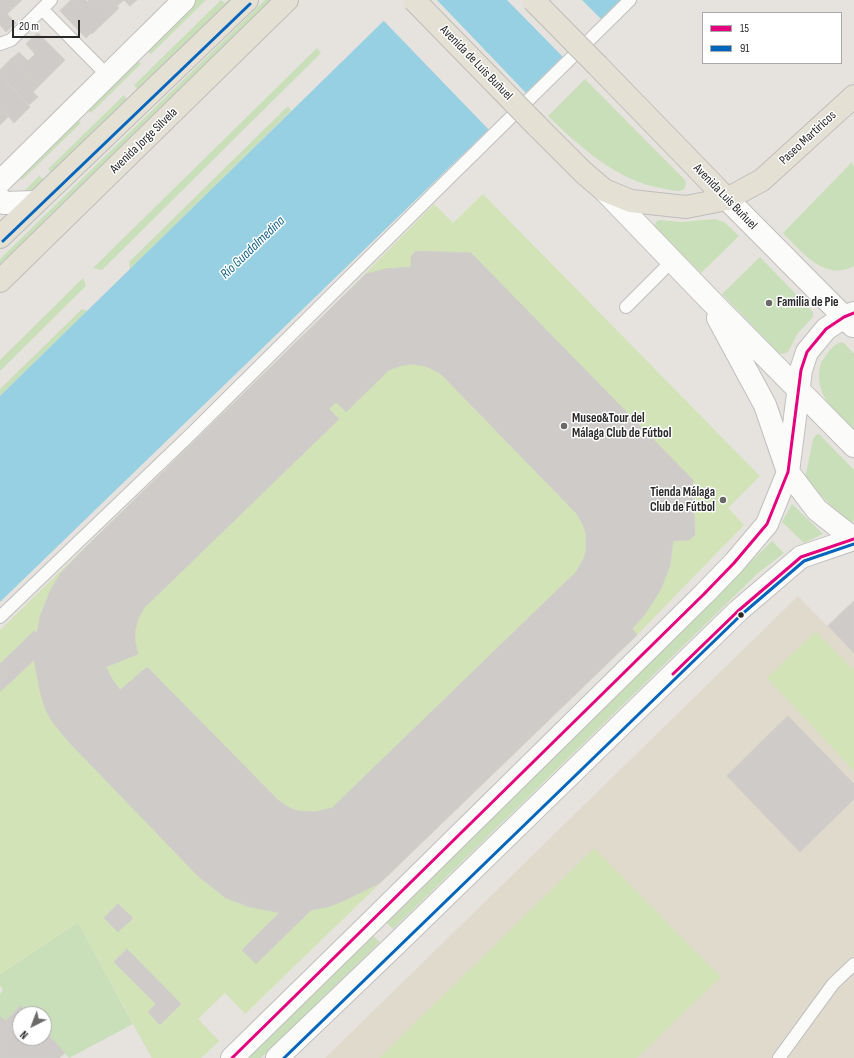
<!DOCTYPE html>
<html>
<head>
<meta charset="utf-8">
<style>
  body { margin:0 }
  #map { position:relative; width:854px; height:1058px; overflow:hidden; background:#e6e3de; font-family:"Sofia Sans Condensed",sans-serif }
  canvas { display:block }
  .legend { position:absolute; left:702px; top:12px; width:140px; height:52px; box-sizing:border-box; background:#fff; border:1px solid #a9a9a9; margin:0; padding:5px 7px; list-style:none; font-size:12px; color:#282828 }
  .legend li { display:flex; align-items:center; gap:8px; height:20px }
  .legend b { width:20px; border:1px solid #a9a9a9 }
  .north { position:absolute; left:12px; top:1006px; width:40px; height:40px; box-sizing:border-box; background:#fff; border:1px solid #a9a9a9; border-radius:50%; rotate:222deg; font-size:11px; font-weight:700; line-height:16px; text-align:center; color:#282828 }
  .north::after { content:''; display:block; margin:auto; width:14px; height:18px; background:#6a6968; clip-path:polygon(50% 0,100% 100%,50% 72%,0 100%) }
  .scale { position:absolute; left:12px; top:20px; width:68px; height:18px; box-sizing:border-box; border:2px solid #282828; border-top:0; padding-left:5px; font-size:12px; line-height:14px; white-space:nowrap; color:#282828; -webkit-text-stroke:3px #fff; paint-order:stroke }
</style>
</head>
<body>
<div id="map">
<canvas width="854" height="1058"></canvas>
<ul class="legend">
<li><b style="height:5px;background:#e5007d"></b>15</li>
<li><b style="height:5px;background:#0065bd"></b>91</li>
</ul>
<div class="north">N</div>
<div class="scale">20 m</div>
</div>
<script>
const ctx = document.querySelector('canvas').getContext('2d');
ctx.lineJoin = 'round';
function fill(path, color) {
  ctx.fillStyle = color;
  ctx.fill(path, 'evenodd');
}
function stroke(path, color, width, dash) {
  ctx.strokeStyle = color;
  ctx.lineWidth = width;
  ctx.lineCap = dash ? 'butt' : 'round';
  ctx.setLineDash(dash || []);
  ctx.stroke(path);
}
function label(font, color, halo, rows, align = 'center') {
  ctx.font = font + ' "Sofia Sans Condensed",sans-serif';
  ctx.lineWidth = 3;
  ctx.setLineDash([]);
  ctx.textBaseline = 'middle';
  ctx.strokeStyle = halo;
  ctx.fillStyle = color;
  for (const [text, x, y, turn = 0] of rows) {
    ctx.save();
    ctx.translate(x, y);
    ctx.rotate((+turn || 0) * Math.PI / 180);
    ctx.textAlign = isNaN(turn) ? turn : align;
    if (halo) ctx.strokeText(text, 0, 0);
    ctx.fillText(text, 0, 0);
    ctx.restore();
  }
}
fill(new Path2D(`
  M798,596l56,57v405h-529z`), '#e0dacd');
fill(new Path2D(`
  M195,0h11l-55,54 -4,-3 -9,9 3,4 -50,49 -4,-3 -10,9 4,4 -59,57 -5,-5z
  M221,0l4,3 3,-3h3l-192,189 -22,9 22,-22 5,4 7,-8 -3,-3 76,-74 3,4 10,-10 -3,-4z
  M265,0h7l-272,266v-7z
  M317,48l4,5 -219,217 -9,-2z
  M585,79l100,101c2,6 0,10 -6,11 -6,0 -13,-2 -18,-3 -44,-7 -82,-42 -113,-72z
  M288,106l3,5 -161,158 -1,-7z
  M852,162l2,5v99c-29,16 -52,-14 -71,-33z
  M715,219l9,3 15,14 -38,37 -46,-47 1,-4 3,-2 23,2z
  M760,257l53,55v5l-15,16 -10,19 -5,2 -4,-1 -57,-59z
  M83,278l3,8 -86,85v-11z
  M82,309l5,2 -87,85v-7z
  M841,342l4,2 9,10v76c-16,-17 -36,-30 -35,-56 0,-6 2,-13 6,-17 4,-6 8,-12 16,-15z
  M819,434l35,36v51l-6,2 -43,-44 8,-40 3,-4z
  M792,504l31,30 -19,9 -22,-21z
  M772,541l12,12 -26,20 -365,356 -7,-7z
  M78,922l55,102 65,-5 21,22 -18,17h-49l-19,-34 -64,34 -25,-28v-16h-15l-8,-8 -16,15 -5,-5v-22l3,-4 -3,-5v-11z
  M373,936l7,6 -119,116h-13z`), '#c9dfb9');
fill(new Path2D(`
  M483,194l277,282 -32,32 16,17 -107,110 -392,379 -20,-21 -27,26 21,22 -18,17h-49l-74,-136 -78,52v-344l330,-321 104,-105 19,19z
  M816,631l38,40v100l-87,-93z
  M594,848l127,129 -84,81h-258z`), '#d3e3b8');
fill(new Path2D(`
  M405,0h215l-132,130 -488,472v-206z`), '#97d0e2');
fill(new Path2D(`
  M402,0h35l90,94 -37,37 -108,-112z
  M507,0h75l20,20 -38,38z`), '#e6e3de');
const building = new Path2D(`
  M0,0h22l-15,14 9,9 -10,9 -6,-7z
  M71,0h15l1,2 2,-2h22l8,8 -27,26 -1,-1 -5,5 -26,-27z
  M111,0h13l-7,6z
  M124,0h13l-7,6z
  M38,33l27,27 -26,26 -27,-28 7,-6 9,9 7,-7 -9,-10z
  M12,58l27,28 -6,6 5,5 -9,8 -29,-30v-5z
  M0,75l30,32 -16,16 -14,-16z
  M0,107l9,9 -9,9z
  M416,251l55,2 222,227 2,55 -6,5 -16,1 -3,24 -9,24 -16,25 -13,15 5,6 -257,248 -37,18 -15,6 -17,3 -55,54 -14,-14 37,-37 -2,-1 -27,-5 -24,-9 -28,-22 -130,-135 -17,-21 -6,-12 -5,-17 -6,-31 -34,32v-28l34,-33 3,2 3,-16 10,-26 10,-17 25,-26 281,-274 19,-5 26,-2v-10zM411,364l14,2 15,7 137,141 6,11 3,8v19l-3,8 -7,12 -244,236 -18,4 -16,-1 -10,-4 -10,-7 -131,-133 -27,23 -8,-11 -6,-12 32,-13 -3,-12v-11l3,-12 6,-11 195,-189 -10,-10 7,-7 10,10 43,-42 11,-4z
  M854,601v52l-26,-27z
  M788,716l66,68v15l-54,53 -73,-76z
  M118,904l15,14 -15,14 -14,-14z
  M127,949l54,55 -21,21 -12,-13 8,-8 -42,-42z
  M21,1006l8,8h-9v24h24v-8l21,23 -6,5h-59v-42l5,5z`);
fill(building, '#cecbc8');
stroke(building, '#d1cfca', 1);
const lane = new Path2D(`
  M42,9l66,67
  M0,44l11,-4 40,-40
  M626,307l46,-46
  M0,617l191,-183 246,-244 193,-190
  M779,1058l54,-74 21,-20`);
const street = new Path2D(`
  M0,182l184,-182
  M0,199l4,4 32,-1`);
const secondary = new Path2D(`
  M604,190l102,106 148,150
  M727,199l126,127
  M718,318l47,87 23,67 29,38 37,29
  M232,1058l141,-138 331,-326 30,-31 33,-39 21,-52 13,-102 6,-18 19,-23 18,-12 10,-4
  M277,1058l119,-114 342,-333 63,-54 53,-18`);
const primary = new Path2D(`
  M598,66l129,133
  M537,126l47,47 20,17 27,11 55,6 41,-8 35,-19 92,-84
  M0,237l247,-237
  M0,281l287,-281`);
stroke(lane, '#c0bfbf', 14);
stroke(street, '#c0bfbf', 24);
stroke(secondary, '#c0bfbf', 24);
stroke(primary, '#bfbdbc', 24);
stroke(lane, '#fbfbfa', 12);
stroke(street, '#fbfbfa', 22);
stroke(secondary, '#fbfbfa', 22);
stroke(primary, '#e4e0d4', 22);
const primaryBridge = new Path2D(`
  M414,0l123,126
  M533,0l65,66`);
stroke(primaryBridge, '#bfbdbc', 24, []);
stroke(primaryBridge, '#e4e0d4', 22);
stroke(new Path2D(`
  M673,674l65,-63 63,-54 53,-18
  M232,1058l472,-464 30,-31 33,-39 21,-52 13,-102 6,-18 19,-23 18,-12 10,-4`), '#e5007d', 3);
stroke(new Path2D(`
  M3,241l247,-237
  M284,1058l457,-443 63,-54 50,-17`), '#0065bd', 3);
for (const [x, y, r, color] of [
  [769,303,4,"#6a6968"],
  [564,426,4,"#6a6968"],
  [723,500,4,"#6a6968"],
  [741,615,3.5,"#282828"]
]) {
  const dot = new Path2D();
  dot.arc(x, y, r, 0, 2 * Math.PI);
  ctx.fillStyle = color;
  ctx.fill(dot);
  stroke(dot, '#fff', 1.5);
}
label('13px', '#282828', '#fff', [
  ["Avenida de Luis Buñuel",476,63,46],
  ["Paseo Martiricos",808,138,-43],
  ["Avenida Jorge Silvela",144,141,-44],
  ["Avenida Luis Buñuel",725,197,46]
]);
label('bold 13px', '#282828', '#fff', [
  ["Familia de Pie",777,303],
  ["Museo&Tour del",572,419],
  ["Málaga Club de Fútbol",572,434],
  ["Tienda Málaga",715,493,"right"],
  ["Club de Fútbol",715,508,"right"]
], 'left');
label('italic 14px', '#17668d', '#fff', [
  ["Río Guadalmedina",253,248,-44]
]);
</script>
</body>
</html>
